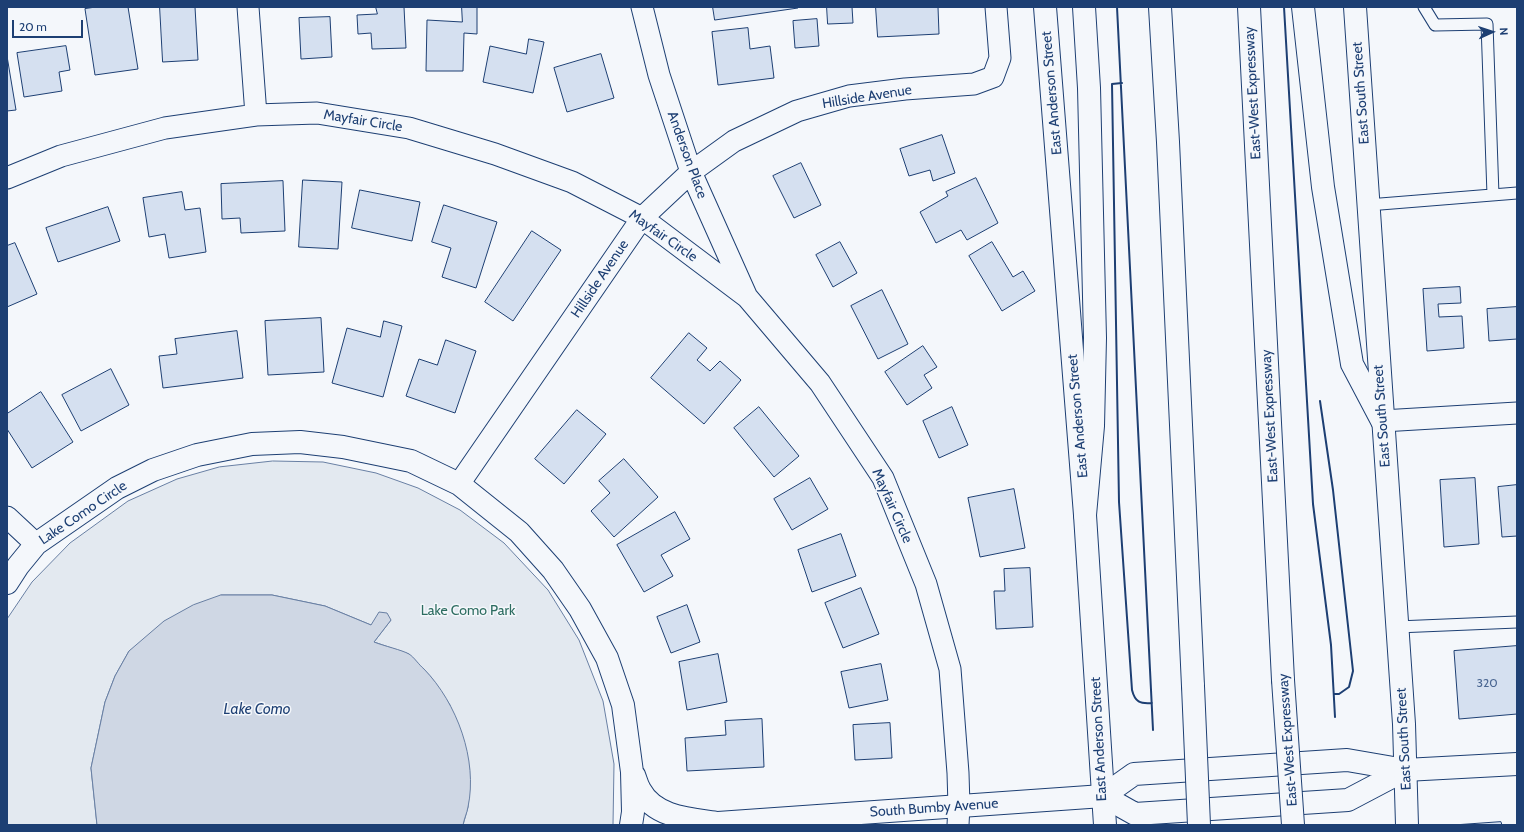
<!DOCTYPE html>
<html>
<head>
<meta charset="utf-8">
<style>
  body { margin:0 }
  #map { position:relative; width:1524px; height:832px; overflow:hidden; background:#f4f7fb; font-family:Cabin,sans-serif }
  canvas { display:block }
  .frame { position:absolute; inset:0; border:8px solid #1d3f73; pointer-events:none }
  .north { position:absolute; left:1472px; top:12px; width:40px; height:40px; -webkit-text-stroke:3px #f4f7fb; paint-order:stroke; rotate:87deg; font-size:11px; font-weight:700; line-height:16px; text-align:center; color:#1d3f73 }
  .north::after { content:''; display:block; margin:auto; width:14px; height:18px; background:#1d3f73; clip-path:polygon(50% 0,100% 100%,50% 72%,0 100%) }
  .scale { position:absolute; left:12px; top:20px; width:71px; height:18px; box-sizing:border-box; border:2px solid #1d3f73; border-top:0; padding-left:5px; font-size:12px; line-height:14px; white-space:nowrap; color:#1d3f73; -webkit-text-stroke:3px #f4f7fb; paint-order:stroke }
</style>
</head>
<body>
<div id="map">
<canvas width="1524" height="832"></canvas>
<div class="frame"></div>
<div class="north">N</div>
<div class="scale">20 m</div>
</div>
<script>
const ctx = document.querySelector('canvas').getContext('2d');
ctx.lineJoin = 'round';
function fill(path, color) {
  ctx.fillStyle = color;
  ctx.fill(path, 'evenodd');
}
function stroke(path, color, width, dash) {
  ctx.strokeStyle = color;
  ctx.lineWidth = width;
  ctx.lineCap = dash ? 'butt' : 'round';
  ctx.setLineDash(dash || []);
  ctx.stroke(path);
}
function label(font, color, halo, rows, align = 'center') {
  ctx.font = font + ' Cabin,sans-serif';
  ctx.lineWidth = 3;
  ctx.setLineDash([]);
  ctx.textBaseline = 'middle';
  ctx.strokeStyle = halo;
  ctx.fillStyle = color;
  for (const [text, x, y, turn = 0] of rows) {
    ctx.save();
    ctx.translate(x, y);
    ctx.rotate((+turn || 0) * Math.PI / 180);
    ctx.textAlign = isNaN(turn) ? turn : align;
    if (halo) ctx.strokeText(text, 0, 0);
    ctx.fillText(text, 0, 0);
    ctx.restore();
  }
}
const green = new Path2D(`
  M273,461l50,1 53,11 42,15 42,22 44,33 44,47 31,50 24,61 11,63 -1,61h-150l5,-18 1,-39 -19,-63 -19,-28 -22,-23 -35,-12 17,-22 -20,5 -46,-19 -53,-11h-51l-92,56 -14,25 -10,26 -14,66 6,57h-90v-206l25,-37 38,-39 58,-42 49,-22 42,-12z`);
fill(green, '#e3e9f0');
stroke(green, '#687fa3', 1);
const water = new Path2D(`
  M221,595h51l53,11 46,19 8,-13 8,1 4,7 -17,22c10,4 28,8 35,12 5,3 10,11 15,15 33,34 54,91 44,138 -1,6 -4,12 -5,18h-366l-6,-57 14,-66 10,-26 14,-25 35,-30 29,-16z`);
fill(water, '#cfd7e4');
stroke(water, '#687fa3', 1);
const building = new Path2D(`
  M96,7h32l10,62 -43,6 -10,-66z
  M160,7h35l3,53 -35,2z
  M376,7h28l2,41 -34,1 -1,-16 -13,1 -1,-19 20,-1z
  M462,7h15v27l-13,-1 -1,38h-37l1,-51 35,2z
  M713,7h84l1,1 -83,12z
  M827,7h25l1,16 -25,1z
  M876,7h62l1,27 -61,3z
  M330,17l2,40 -31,2 -2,-41z
  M817,19l2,27 -24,2 -2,-27z
  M748,28l2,21 20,-3 4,32 -56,7 -6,-53z
  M529,39l15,3 -11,51 -50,-11 7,-36 36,8z
  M66,46l4,24 -11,2 3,19 -38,6 -7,-44z
  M601,54l13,44 -47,14 -13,-44z
  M7,56l9,54 -9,1z
  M942,135l13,38 -22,8 -3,-11 -21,6 -9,-27z
  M801,163l20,42 -27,13 -21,-42z
  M976,178l22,45 -31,17 -6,-10 -25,13 -16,-31 28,-16 -2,-4z
  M303,180l39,2 -4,67 -39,-2z
  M283,181l2,50 -44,2 -1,-15 -18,1 -1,-35z
  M360,190l60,12 -8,39 -60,-13z
  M182,192l3,18 15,-2 6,44 -37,6 -4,-24 -16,3 -6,-39z
  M444,205l53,17 -21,66 -34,-11 9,-29 -19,-6z
  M108,207l12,34 -62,21 -12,-34z
  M532,231l29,19 -48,71 -28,-19z
  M840,242l17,31 -24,14 -17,-32z
  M992,242l21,35 10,-6 12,20 -33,20 -33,-55z
  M15,243l22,51 -30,13v-61z
  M1460,287l1,16 -23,1 1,13 23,-1 2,32 -37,3 -4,-62z
  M882,290l26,54 -30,15 -27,-53z
  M1517,307v32l-28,2 -2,-32z
  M321,318l3,54 -56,3 -3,-54z
  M384,321l18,5 -19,71 -51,-14 15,-55 33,9z
  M237,331l6,47 -80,10 -4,-32 18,-2 -2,-15z
  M689,333l18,15 -10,12 13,11 10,-10 21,19 -37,44 -53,-46z
  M446,340l30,11 -21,62 -49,-17 13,-37 18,6z
  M923,346l14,21 -13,8 8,13 -25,17 -22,-33z
  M111,369l18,36 -48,26 -19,-36z
  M41,392l32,50 -41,26 -25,-39v-15z
  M759,407l40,49 -25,21 -40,-49z
  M952,407l16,38 -29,13 -16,-37z
  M577,410l29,24 -42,50 -29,-25z
  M624,459l34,38 -44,40 -23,-26 19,-18 -11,-12z
  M810,478l18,31 -36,21 -18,-31z
  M1475,478l4,66 -35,3 -4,-67z
  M1517,485v51l-15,1 -4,-50z
  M1014,489l11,59 -45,9 -12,-59z
  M675,512l15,27 -29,16 12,21 -29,16 -27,-47z
  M841,534l15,42 -44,16 -14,-42z
  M1030,568l3,59 -37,2 -2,-38h11l-1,-22z
  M861,588l18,46 -36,14 -18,-45z
  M687,605l13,37 -29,11 -14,-36z
  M1517,646v68l-58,5 -5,-68z
  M718,654l9,48 -40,8 -8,-48z
  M881,664l7,36 -39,8 -8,-36z
  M762,719l2,48 -77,4 -2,-33 41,-3 -1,-14z
  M890,723l2,35 -37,2 -2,-35z
  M1501,822l1,3h-48z`);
fill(building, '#d5e0f0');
stroke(building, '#1d3f73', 1);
const service = new Path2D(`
  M1424,7l11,18 52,-1 6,171
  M1368,205l149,-12
  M1397,627l120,-5`);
const minor = new Path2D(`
  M248,7l8,108
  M642,7l17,68 32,97 55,123
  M7,178l54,-22 104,-28 91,-13 61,-2 92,15 86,26 77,28 70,36 105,79 73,86 63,95 43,106 24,85 8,104 1,33 -1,19
  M1382,421l135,-8
  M459,484l183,-266 49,-46 43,-31 63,-30 52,-15 56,-7 69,-5 19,-7 7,-19 -4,-51
  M7,517l29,27`);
const tertiary = new Path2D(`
  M7,583l11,-17 18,-22 81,-56 36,-18 44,-15 55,-11 48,-2 43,5 68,14 48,23 60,48 34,38 27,39 27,49 16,47 9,67 1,40 -2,13
  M634,775c2,5 3,10 6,15 15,28 51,29 78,33
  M1103,796l32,18 213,-14 57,-30
  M710,825l8,-2 385,-27 31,-22 213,-14 58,10 112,-6`);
const secondary = new Path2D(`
  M1045,7l40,508 20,310
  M1355,7l49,717 3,101`);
const motorway = new Path2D(`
  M1084,7l5,81 6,250 -2,88 -8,89
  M1160,7l8,135 25,544
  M1249,7l34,673
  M1303,7l20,180 29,177 30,57`);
stroke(service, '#1d3f73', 13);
stroke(minor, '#1d3f73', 23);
stroke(tertiary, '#1d3f73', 24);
stroke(secondary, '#1d3f73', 24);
stroke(motorway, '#1d3f73', 24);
stroke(service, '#f4f7fb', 11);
stroke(minor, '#f4f7fb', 21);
stroke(tertiary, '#f4f7fb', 22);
stroke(secondary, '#f4f7fb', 22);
stroke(motorway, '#f4f7fb', 22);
const motorwayBridge = new Path2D(`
  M1283,680l10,145
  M1193,686l6,139`);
stroke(motorwayBridge, '#1d3f73', 24, []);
stroke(motorwayBridge, '#f4f7fb', 22);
stroke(new Path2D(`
  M1117,7l36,723
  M1284,7l29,497 18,141 4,72
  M1122,83l-10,1 7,418 13,188c3,12 8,14 20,13
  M1320,401l13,89 20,181 -4,16 -10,7h-5`), '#1d3f73', 2);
label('12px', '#4b6792', null, [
  ["320",1487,683]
]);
label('14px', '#1d3f73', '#f4f7fb', [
  ["East Anderson Street",1052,93,-95],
  ["East-West Expressway",1253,93,-93],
  ["East South Street",1361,93,-94],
  ["Hillside Avenue",867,97,-9],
  ["Mayfair Circle",363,121,9],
  ["Anderson Place",687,155,70],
  ["Mayfair Circle",663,236,35],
  ["Hillside Avenue",600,279,-56],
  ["East Anderson Street",1078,416,-95],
  ["East-West Expressway",1270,416,-93],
  ["East South Street",1382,416,-94],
  ["Mayfair Circle",892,506,66],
  ["Lake Como Circle",83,513,-34],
  ["East Anderson Street",1099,739,-93],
  ["East South Street",1404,739,-93],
  ["East-West Expressway",1288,740,-94],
  ["South Bumby Avenue",934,808,-4]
]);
label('14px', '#2c6c60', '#f4f7fb', [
  ["Lake Como Park",468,611]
]);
label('italic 15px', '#1d3f73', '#f4f7fb', [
  ["Lake Como",257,710]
]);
</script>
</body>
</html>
